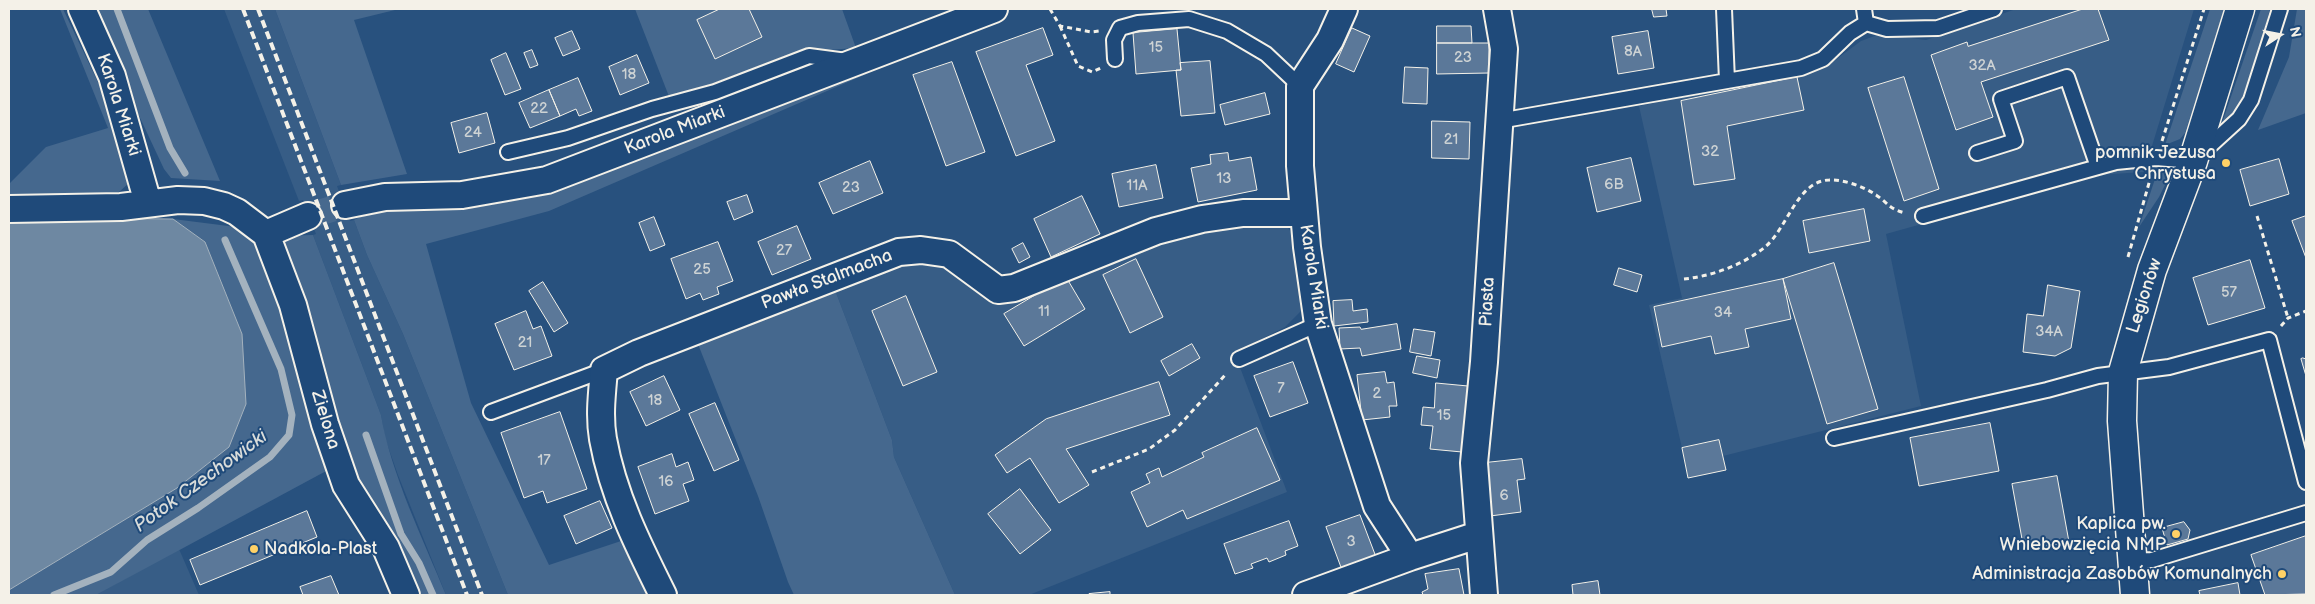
<!DOCTYPE html>
<html>
<head>
<meta charset="utf-8">
<style>
  body { margin:0 }
  #map { position:relative; width:2315px; height:604px; overflow:hidden; background:#28517e; font-family:"Balsamiq Sans",sans-serif }
  canvas { display:block }
  .frame { position:absolute; inset:0; border:10px solid #f4f1e8; pointer-events:none }
  .north { position:absolute; left:2255px; top:10px; width:50px; height:50px; -webkit-text-stroke:4px #1f4a7a; paint-order:stroke; rotate:79deg; font-size:14px; font-weight:700; line-height:20px; text-align:center; color:#f4f1e8 }
  .north::after { content:''; display:block; margin:auto; width:18px; height:22px; background:#f4f1e8; clip-path:polygon(50% 0,100% 100%,50% 72%,0 100%) }
</style>
</head>
<body>
<div id="map">
<canvas width="2315" height="604"></canvas>
<div class="frame"></div>
<div class="north">N</div>
</div>
<script>
const ctx = document.querySelector('canvas').getContext('2d');
ctx.lineJoin = 'round';
function fill(path, color) {
  ctx.fillStyle = color;
  ctx.fill(path, 'evenodd');
}
function stroke(path, color, width, dash) {
  ctx.strokeStyle = color;
  ctx.lineWidth = width;
  ctx.lineCap = dash ? 'butt' : 'round';
  ctx.setLineDash(dash || []);
  ctx.stroke(path);
}
function label(font, color, halo, rows, align = 'center') {
  ctx.font = font + ' "Balsamiq Sans",sans-serif';
  ctx.lineWidth = 4;
  ctx.setLineDash([]);
  ctx.textBaseline = 'middle';
  ctx.strokeStyle = halo;
  ctx.fillStyle = color;
  for (const [text, x, y, turn = 0] of rows) {
    ctx.save();
    ctx.translate(x, y);
    ctx.rotate((+turn || 0) * Math.PI / 180);
    ctx.textAlign = isNaN(turn) ? turn : align;
    if (halo) ctx.strokeText(text, 0, 0);
    ctx.fillText(text, 0, 0);
    ctx.restore();
  }
}
fill(new Path2D(`
  M224,9h51l66,176 -4,1 13,35 4,-1 13,35 36,79 105,261h-62l-48,-120 -13,-37 -4,-23 -68,-180 3,-1 -13,-34 -4,1z
  M2016,9h178l-50,163 -47,3 -211,59 35,172 -198,50 -4,-16 -37,8 -33,-143 33,-7 -43,-192 175,-35 20,-10 27,-20 19,-7 46,6z
  M1238,221l46,1 9,13 10,74 -18,18 -53,27 9,16 46,122 -258,103h-74l-61,-138 -2,-17 -57,-150 69,-33 44,4 48,41 185,-69z
  M179,549l20,46h-103l48,-27z`), '#375d86');
fill(new Path2D(`
  M60,9h3l63,132 4,41 -11,10 -110,5v-13l37,-37 62,-19z
  M89,9h59l72,172 -49,-3 -7,-9z
  M275,9h124l-45,11 53,154 -66,11z
  M635,9h207l14,39 -57,4 -129,47z
  M2210,9h15l-40,124 -5,6 -15,6z
  M2261,9h9c-11,40 -18,81 -44,114h-4z
  M2297,9h9v104l-48,17 31,-73z
  M871,72l-322,139 -123,33 45,159 78,162 78,-26 30,56h-149l-105,-261 -36,-79 -13,-35 27,-14 76,-1 99,-14 80,-36z
  M2158,170l14,1 -13,26 -20,30z
  M173,219l79,10 19,38 57,203 -232,125h-87v-5l168,-102 52,-41 13,-113 -37,-92z
  M313,235l68,180c10,59 42,124 65,180h-32l-54,-110 -17,-42 -63,-207z
  M835,290l57,150 2,17 61,138h-161l-6,-13 -30,-86 -62,-157z`), '#45688e');
const water = new Path2D(`
  M75,218l98,1 32,23 37,92 4,70 -17,43 -52,41 -168,102v-367z`);
fill(water, '#6e88a2');
stroke(water, '#a4b2be', 1);
stroke(new Path2D(`
  M117,9l53,139 15,25
  M366,435l35,99 18,29 14,32
  M54,595l57,-23 36,-32 51,-32 72,-51 19,-22 3,-20 -11,-46 -56,-129`), '#a4b2be', 7);
const building = new Path2D(`
  M720,9h29l13,28 -47,22 -18,-39z
  M1652,9h14l1,7 -13,1z
  M2083,9h15l11,31 -128,42 12,35 -37,13 -25,-75 36,-13 1,4z
  M1437,26h34l1,17h-35z
  M1043,28l10,27 -27,10 29,76 -39,15 -40,-104z
  M1352,28l18,8 -16,36 -18,-8z
  M1177,29l4,41 -45,4 -3,-41z
  M572,31l8,18 -17,7 -8,-18z
  M1648,31l6,37 -36,6 -6,-37z
  M1437,43h52v30l-52,1z
  M532,50l6,15 -8,3 -6,-15z
  M506,53l15,36 -16,6 -14,-35z
  M637,55l12,28 -29,12 -11,-28z
  M1210,61l5,52 -34,3 -5,-46h5l-1,-7z
  M952,62l33,90 -39,14 -33,-91z
  M1405,67l23,1 -1,36 -24,-1z
  M1797,77l7,33 -77,16 8,53 -41,6 -13,-84z
  M1904,77l35,112 -35,12 -36,-113z
  M578,78l14,33 -13,5 -3,-7 -16,7 -11,-26z
  M549,90l11,26 -30,12 -11,-25z
  M1265,93l5,21 -45,11 -5,-20z
  M487,113l8,30 -36,10 -8,-30z
  M1432,121l38,1 -1,37 -37,-1z
  M1228,153l1,8 22,-4 6,33 -59,12 -7,-34 20,-4 -1,-9z
  M1631,158l10,43 -44,11 -10,-44z
  M2279,159l10,35 -39,12 -10,-36z
  M870,161l13,32 -50,21 -14,-31z
  M1156,165l7,33 -44,9 -7,-33z
  M747,195l6,17 -19,8 -7,-18z
  M1082,196l18,38 -49,23 -17,-38z
  M1864,209l6,32 -61,12 -6,-32z
  M2306,216v42l-14,-37z
  M654,217l11,28 -15,6 -11,-28z
  M797,226l14,33 -39,16 -14,-33z
  M718,242l15,39 -16,6 2,7 -16,6 -3,-7 -14,6 -15,-40z
  M1023,243l7,14 -11,6 -7,-14z
  M1136,259l27,58 -33,16 -27,-58z
  M2250,260l15,48 -57,17 -15,-47z
  M1834,263l44,146 -51,15 -44,-145z
  M1619,268l23,7 -5,17 -23,-7z
  M1066,277l19,32 -61,37 -20,-32z
  M1783,279l8,40 -46,10 4,18 -34,7 -4,-18 -49,11 -8,-40z
  M543,282l25,41 -14,9 -25,-41z
  M2048,285l32,6 -9,57 -16,8 -32,-4 4,-38 16,2z
  M906,296l31,76 -34,14 -31,-75z
  M1352,300l1,11 14,-2 1,13 -34,4 -1,-25z
  M526,311l7,18 8,-3 11,30 -38,14 -19,-46z
  M1397,324l4,25 -39,7 -2,-8 -20,1 -1,-21 21,-1 1,2z
  M1414,329l21,3 -4,24 -21,-4z
  M1192,344l8,14 -31,18 -8,-15z
  M1417,356l23,4 -3,18 -24,-5z
  M2303,358l3,1v17l-5,-17z
  M1293,362l15,41 -38,14 -16,-41z
  M1385,372l2,11 7,-1 3,24h-8l1,11 -28,3 -5,-45z
  M664,376l16,34 -34,16 -16,-34z
  M1159,382l11,33 -104,34 23,36 -30,18 -29,-45 -23,15 -12,-18 51,-36z
  M1436,383l32,3 -6,66 -32,-3 3,-23 -12,-1 2,-18 11,1z
  M715,403l24,57 -25,11 -25,-57z
  M560,412l27,77 -40,14 -4,-12 -19,7 -23,-65z
  M1990,423l9,48 -80,15 -9,-48z
  M1257,428l23,52 -93,39 -4,-9 -36,17 -16,-35 19,-9 -4,-9 13,-6 3,9 42,-20 -2,-4z
  M1719,440l7,30 -38,8 -6,-30z
  M672,454l4,13 12,-5 6,18 -11,4 6,17 -34,13 -17,-47z
  M1522,459l3,20 -8,1 4,32 -31,4 -5,-53z
  M2057,476l12,66 -45,8 -12,-66z
  M1020,489l31,41 -31,24 -32,-40z
  M600,501l12,27 -36,16 -12,-28z
  M307,511l10,26 -117,48 -10,-25z
  M1360,515l16,42 -34,13 -16,-43z
  M1289,521l9,25 -13,5 1,4 -17,7 -2,-4 -16,6 2,4 -18,6 -11,-30z
  M2184,522l6,8 -2,9 -21,6 -5,-17z
  M2306,536v58l-41,1 -14,-40z
  M1459,569l5,26h-41l-1,-3 6,-3 -3,-15z
  M331,576l8,19h-36l-3,-8z
  M1598,581l2,14h-27l-1,-10z
  M2238,583l2,12h-40l-1,-4z
  M1110,592v3h-21v-1z`);
fill(building, '#5b7899');
stroke(building, '#f4f1e8', 1);
stroke(new Path2D(`
  M308,216l37,-11`), '#47698e', 26, [26, 13]);
const service = new Path2D(`
  M1724,9l3,72
  M1864,9l2,14
  M1115,59l-1,-19 6,-12 18,-5 51,-4 38,12 39,23 34,32
  M1499,121l302,-53 22,-9 27,-26 16,-10 21,6 51,-1 56,-19
  M508,152l60,-14 84,-29 63,-17 94,-36 38,5
  M1977,153l38,-12 -14,-42 66,-22 31,90
  M1923,216l193,-54 40,-4 37,3 46,-42 12,-19 29,-91
  M1239,359l79,-35
  M491,412l113,-42
  M1834,438l213,-48 51,-14 71,-9 100,-27 37,142
  M2132,561l20,-1 154,-47`);
const minor = new Path2D(`
  M82,9l30,67 36,127
  M1344,9l-14,31 -30,46v80l7,81 11,77 59,182 33,51 68,-22
  M345,205l40,-8 77,-2 85,-15 447,-171
  M9,209l112,-2 57,-7 26,1 20,5 13,6 29,22 27,71 32,119 21,61 40,63 20,47
  M266,234l42,-18
  M663,595c-25,-50 -50,-100 -60,-156 -4,-23 -1,-46 1,-69l35,-17 260,-101 22,-2 28,4 49,36 16,-2 142,-57 46,-12 41,-6h61
  M1306,595l104,-38
  M1484,595l-10,-132 10,-101 20,-313 -7,-40`);
const tertiary = new Path2D(`
  M2135,595l-13,-174 1,-49 29,-102 41,-109 47,-152`);
stroke(service, '#f4f1e8', 18);
stroke(minor, '#f4f1e8', 30);
stroke(tertiary, '#f4f1e8', 31);
stroke(new Path2D(`
  M1050,9l10,17 31,6 8,-1
  M1060,26l18,40 14,6 9,-4
  M2162,141l42,-132
  M2257,216l31,102
  M2128,257l23,-81
  M1684,279c28,-3 59,-14 81,-32 22,-18 32,-66 64,-67 14,-1 36,7 47,15 12,8 13,14 29,18
  M2281,326l7,-8 18,-7
  M1092,472l57,-23 26,-19 52,-57`), '#f4f1e8', 3, [5, 4]);
stroke(service, '#1f4a7a', 14);
stroke(minor, '#1f4a7a', 26);
stroke(tertiary, '#1f4a7a', 28);
stroke(new Path2D(`
  M243,9l224,586
  M258,9l224,586`), '#f4f1e8', 4, [8, 4]);
for (const [x, y, r, color] of [
  [2226,163,5,"#ffd166"],
  [2176,534,5,"#ffd166"],
  [254,549,5,"#ffd166"],
  [2282,574,5,"#ffd166"]
]) {
  const dot = new Path2D();
  dot.arc(x, y, r, 0, 2 * Math.PI);
  ctx.fillStyle = color;
  ctx.fill(dot);
  stroke(dot, '#1f4a7a', 2);
}
label('15px', '#ced3d4', null, [
  ["15",1156,48],
  ["8A",1633,52],
  ["23",1463,58],
  ["32A",1982,66],
  ["18",629,75],
  ["22",539,109],
  ["24",473,133],
  ["21",1451,140],
  ["32",1710,152],
  ["13",1224,179],
  ["6B",1614,185],
  ["11A",1137,186],
  ["23",851,188],
  ["27",784,251],
  ["25",702,270],
  ["57",2229,293],
  ["11",1044,312],
  ["34",1723,313],
  ["34A",2049,332],
  ["21",525,343],
  ["7",1281,389],
  ["2",1377,394],
  ["18",655,401],
  ["15",1444,416],
  ["17",544,461],
  ["16",666,482],
  ["6",1504,496],
  ["3",1351,542]
]);
label('18px', '#f4f1e8', '#1f4a7a', [
  ["Karola Miarki",118,105,72],
  ["Karola Miarki",675,131,-21],
  ["Karola Miarki",1313,277,81],
  ["Pawła Stalmacha",827,280,-21],
  ["Legionów",2145,296,-72],
  ["Piasta",1488,302,-87],
  ["Zielona",325,420,73]
]);
label('18px', '#f4f1e8', '#1f4a7a', [
  ["pomnik Jezusa",2216,153],
  ["Chrystusa",2216,174],
  ["Kaplica pw.",2166,524],
  ["Wniebowzięcia NMP",2166,545],
  ["Nadkola-Plast",264,549,"left"],
  ["Administracja Zasobów Komunalnych",2272,574]
], 'right');
label('italic 19px', '#d9dcda', '#1f4a7a', [
  ["Potok Czechowicki",201,482,-36]
]);
</script>
</body>
</html>
